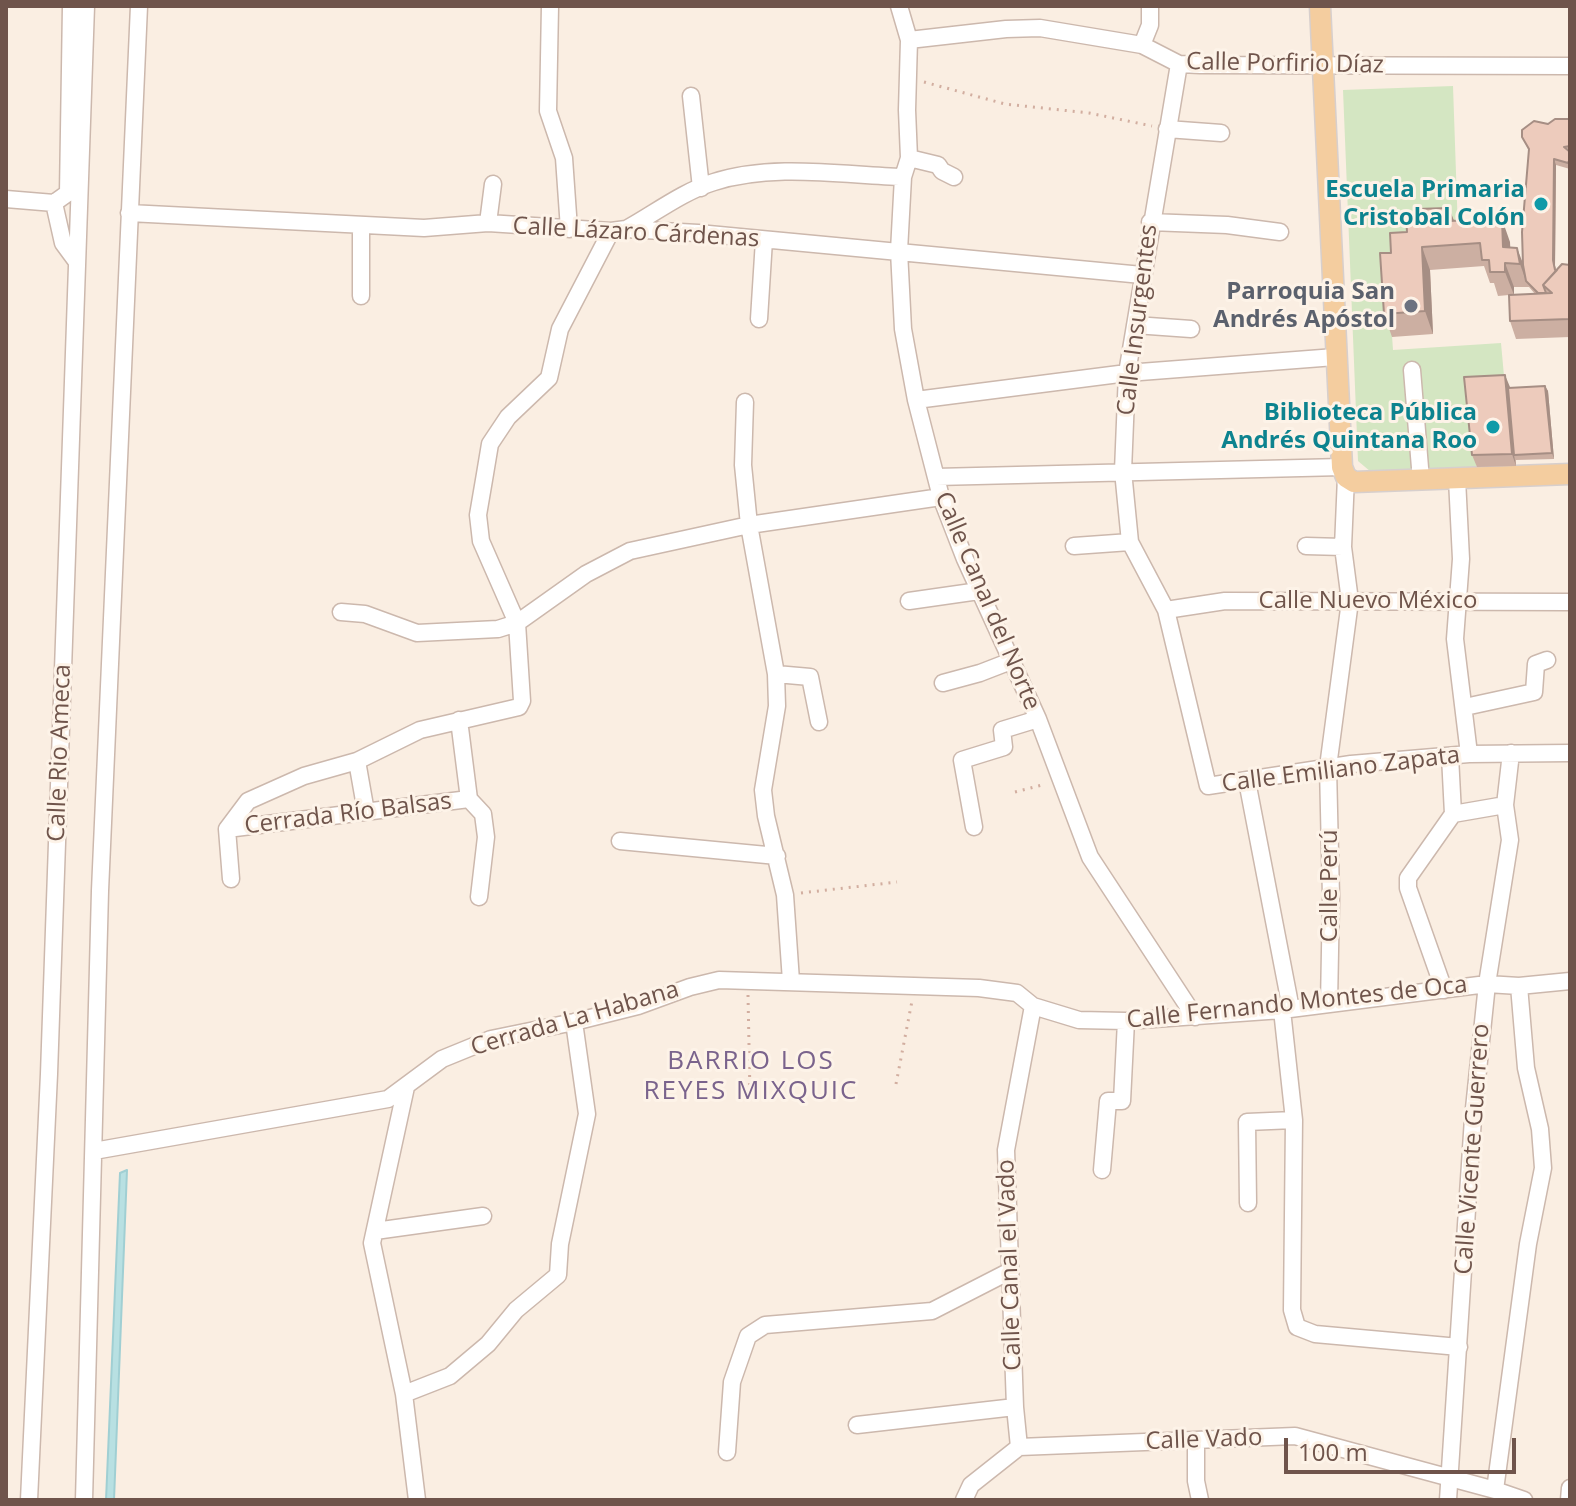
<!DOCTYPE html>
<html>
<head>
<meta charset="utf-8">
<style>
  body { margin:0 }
  #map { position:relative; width:1576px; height:1506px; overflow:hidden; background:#faeee2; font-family:"Open Sans",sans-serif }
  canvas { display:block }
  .frame { position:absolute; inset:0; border:8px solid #6f544b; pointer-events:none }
  .scale { position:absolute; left:1284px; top:1438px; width:232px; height:36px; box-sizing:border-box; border:4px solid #6f544b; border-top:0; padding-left:10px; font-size:24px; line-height:28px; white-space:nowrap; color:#6f544b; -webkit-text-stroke:6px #fdf3e8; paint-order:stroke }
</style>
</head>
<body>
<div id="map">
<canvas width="1576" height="1506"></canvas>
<div class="frame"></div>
<div class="scale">100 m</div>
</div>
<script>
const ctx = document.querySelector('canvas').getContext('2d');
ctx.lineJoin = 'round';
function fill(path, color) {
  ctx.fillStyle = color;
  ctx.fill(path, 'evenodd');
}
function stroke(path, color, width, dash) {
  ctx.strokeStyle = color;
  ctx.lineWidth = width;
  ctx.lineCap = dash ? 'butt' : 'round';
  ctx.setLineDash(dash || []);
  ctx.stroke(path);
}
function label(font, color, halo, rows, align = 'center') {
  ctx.font = font + ' "Open Sans",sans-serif';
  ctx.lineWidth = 6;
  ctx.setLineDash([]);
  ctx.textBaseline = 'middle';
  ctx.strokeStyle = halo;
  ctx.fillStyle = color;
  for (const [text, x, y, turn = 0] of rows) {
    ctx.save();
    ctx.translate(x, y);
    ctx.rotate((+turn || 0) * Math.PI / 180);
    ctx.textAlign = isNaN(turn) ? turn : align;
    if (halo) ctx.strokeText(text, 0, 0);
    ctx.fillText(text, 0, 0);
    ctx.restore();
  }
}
fill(new Path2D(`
  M1453,86l5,145 -70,46 5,73 108,-7 4,44 -37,2 9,78 -106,5 -13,-11 -15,-371z`), '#d4e6c2');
const water = new Path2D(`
  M127,1170l-13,330h-8l14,-327z`);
fill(water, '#b8e0e2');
stroke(water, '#a0cfd3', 2);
const minor = new Path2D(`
  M550,6l-2,105 16,47 5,71
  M899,6l10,34 -2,70 2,48 -6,19 -4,74 4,78 13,71 25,97 24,62 73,160 52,138 105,160
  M909,40l97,-11 34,-1 102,17 37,19 21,1 370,1
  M1142,45l8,-20v-19
  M1179,64l-52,309 -4,98 7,71 36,68 42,176 143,-22 118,-10 101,-1
  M691,96l10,92
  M1167,129l54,4
  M909,158l29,7 4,6 12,6
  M6,199l48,4 9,40 14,19
  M54,203l14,-10 3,-187
  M129,213l295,15 64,-5 123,8 15,-2 72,4 444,42
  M1150,222l77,3 53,7
  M488,223l5,-39
  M628,228c27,-15 56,-37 86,-46 59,-19 128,-7 189,-5
  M361,296v-71
  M759,319l5,-79
  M1135,325l56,4
  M1412,370l9,110
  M916,400l211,-27 208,-16
  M745,402l-2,63 6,60 27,149 1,32 -14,84 3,26 19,79 6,86
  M936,477l406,-10
  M1457,479l4,80 -6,80 14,115
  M1074,546l56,-4
  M1306,546l37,1
  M909,601l70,-10
  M1166,610l59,-9 345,1
  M341,612l24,2 52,19 81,-4 19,-6 69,-49 44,-23 119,-26 192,-28
  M776,674l34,3 9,45
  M943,683l37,-10 31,-12
  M1465,707l69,-15 2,-28 11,-4
  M459,720l10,79 14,15 3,23 -7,60
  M357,761l9,51
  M1247,781l44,228
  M1453,814l52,-9
  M974,827l-12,-67 42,-13 -2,-17 36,-11
  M227,829l242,-30
  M620,841l157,15
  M231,879l-4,-50 21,-28 56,-25 53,-15 63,-31 99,-23 3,-6 -5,-78 -36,-82 -3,-26 7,-41 5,-30 18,-27 41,-39 11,-49 51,-98
  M1444,990l-36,-102v-10l45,-64 -3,-58
  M1329,1004l2,-107 -3,-130 22,-166 -7,-54 3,-70
  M1282,1010l12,110 -2,190 5,17 18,7 144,13
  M406,1087l-34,156 32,151 13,106
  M94,1151l294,-52 54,-40 49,-20 83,-17 64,-16 52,-19 29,-7 260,8 38,5 16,13 46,14 47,1 156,-11 205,-26 32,2 51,-5
  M1102,1170l6,-69h14l4,-80
  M1248,1203l-1,-81 47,-2
  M375,1231l108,-15
  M404,1394l46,-18 38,-32 28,-34 42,-35 2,-31 27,-130 -13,-92
  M857,1425l158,-18
  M1196,1440v41l4,19
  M1019,1447l276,-11 200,54 29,10
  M727,1452l5,-70 16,-46 17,-11 167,-14 78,-40
  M1495,1490l33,-246 15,-76 -3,-39 -14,-61 -7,-82
  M29,1500l20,-426 37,-1068
  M84,1500l16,-609 39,-885
  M964,1500l7,-15 48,-38 -4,-40 -9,-257 27,-144
  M1448,1500l25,-382 14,-134 23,-144 -5,-35 6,-52
  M1569,1500l1,-12`);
const major = new Path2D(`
  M1320,6l22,461 4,10 8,5 216,-8`);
stroke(minor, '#ccb8ad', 19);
stroke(major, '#d7cfcd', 23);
stroke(new Path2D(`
  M924,82l81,22 84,9 63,13
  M1015,792l31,-8
  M801,893l96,-11
  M748,995l2,100
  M896,1084l16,-83`), '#d2aea0', 3, [2, 6]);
stroke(minor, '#fff', 16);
stroke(major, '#f4cd9f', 20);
fill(new Path2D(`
  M1570,119v50l-14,-4 -1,101 1,4 14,-5v72l-54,2 -6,-18 -1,-26 -11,1 -4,-13h-4l-6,-17 -54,4 3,64 -41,3 -8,-23 7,-61 25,-35 33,-10 5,13 56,21v6l13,17 6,-114 -7,-14 26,-13zM1514,287h15l6,7h-21z
  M1545,386l3,5 6,68 -38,1v6l-39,1 -5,-12 38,-67z`), '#ccafa2');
fill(new Path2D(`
  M1554,159l2,6 -1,101 2,9 -4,-15z
  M1449,208l9,23 -10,-10z
  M1502,219l8,23 1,21 -8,-16z
  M1422,247l8,23 3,64 -8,-23z
  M1517,248l9,23v10l-6,-17z
  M1505,263l9,24v8l-9,-23z
  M1505,375l5,12 6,68h-2l2,11 -4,-12z
  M1545,386l3,5 6,68 -2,-6z`), '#a68e84');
const building = new Path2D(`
  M1555,119h15v27l-6,1 6,5v7l-2,4 -14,-4 -1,101 2,10h2l-14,15 3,8h-8l-12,-12 -3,-16 -1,-33 7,-83 -7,-12v-7l12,-9 14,3z
  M1449,208l-1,13 54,-2 1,28 14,1 3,16 -15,-1v9h-15l-1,-12h-7l-2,-17 -58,4 3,64 -41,3 -4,-61h11l-1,-20 17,-1 -1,-15 10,1v-9z
  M1562,264l8,1v54l-60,2 -1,-26 43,-2 -9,-8z
  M1505,375l7,79 -40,1 -8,-78z
  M1545,386l7,67 -38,2 -6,-67z`);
fill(building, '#edcbbc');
stroke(building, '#a68e84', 2);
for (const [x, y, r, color] of [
  [1541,204,8,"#0f9aa8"],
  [1411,306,8,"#6b7280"],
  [1493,427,8,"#0f9aa8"]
]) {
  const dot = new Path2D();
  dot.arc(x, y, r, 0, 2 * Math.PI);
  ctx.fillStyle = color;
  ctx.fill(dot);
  stroke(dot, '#fdf3e8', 3);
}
label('24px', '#6f544b', '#fdf3e8', [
  ["Calle Porfirio Díaz",1285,64,1],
  ["Calle Lázaro Cárdenas",636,233,3],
  ["Calle Insurgentes",1138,320,-83],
  ["Calle Canal del Norte",987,601,67],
  ["Calle Nuevo México",1368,601],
  ["Calle Rio Ameca",60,753,-88],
  ["Calle Emiliano Zapata",1341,770,-7],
  ["Cerrada Río Balsas",348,814,-7],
  ["Calle Perú",1330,886,-90],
  ["Calle Fernando Montes de Oca",1297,1003,-6],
  ["Cerrada La Habana",575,1019,-16],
  ["Calle Vicente Guerrero",1473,1149,-86],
  ["Calle Canal el Vado",1010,1265,-92],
  ["Calle Vado",1204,1440,-2]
]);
label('bold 24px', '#0d838f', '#fdf3e8', [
  ["Escuela Primaria",1525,190],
  ["Cristobal Colón",1525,218],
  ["Biblioteca Pública",1477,413],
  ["Andrés Quintana Roo",1477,441]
], 'right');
label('bold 24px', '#5b616d', '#fdf3e8', [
  ["Parroquia San",1395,292],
  ["Andrés Apóstol",1395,320]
], 'right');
ctx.letterSpacing = '2px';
label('26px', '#7a638c', '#fdf3e8', [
  ["BARRIO LOS",751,1062],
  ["REYES MIXQUIC",751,1092]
]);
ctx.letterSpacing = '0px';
</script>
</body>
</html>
